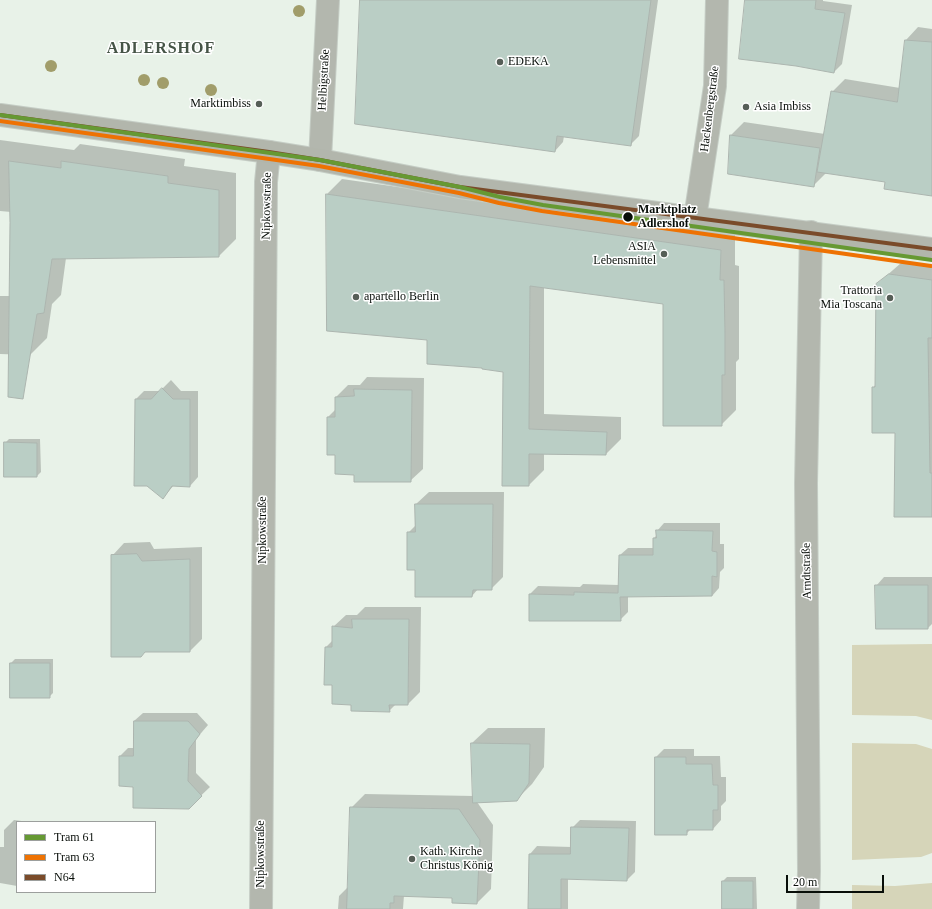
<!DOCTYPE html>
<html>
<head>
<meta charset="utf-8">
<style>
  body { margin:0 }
  #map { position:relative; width:932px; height:909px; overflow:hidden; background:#e8f2e8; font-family:Georgia,serif }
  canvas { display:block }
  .legend { position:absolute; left:16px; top:821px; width:140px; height:72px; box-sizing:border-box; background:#fff; border:1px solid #9c9f9d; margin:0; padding:5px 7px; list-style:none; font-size:12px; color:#080e09 }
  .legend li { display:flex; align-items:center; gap:8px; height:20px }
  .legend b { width:20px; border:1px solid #9c9f9d }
  .scale { position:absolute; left:786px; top:875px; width:98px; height:18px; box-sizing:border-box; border:2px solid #080e09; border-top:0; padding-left:5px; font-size:12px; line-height:14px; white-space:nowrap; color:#080e09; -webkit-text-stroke:3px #fff; paint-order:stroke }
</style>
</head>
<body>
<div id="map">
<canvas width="932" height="909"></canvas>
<ul class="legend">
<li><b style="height:5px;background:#693"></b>Tram 61</li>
<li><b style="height:5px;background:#ee7203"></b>Tram 63</li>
<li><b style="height:5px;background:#7a4b2a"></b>N64</li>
</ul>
<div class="scale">20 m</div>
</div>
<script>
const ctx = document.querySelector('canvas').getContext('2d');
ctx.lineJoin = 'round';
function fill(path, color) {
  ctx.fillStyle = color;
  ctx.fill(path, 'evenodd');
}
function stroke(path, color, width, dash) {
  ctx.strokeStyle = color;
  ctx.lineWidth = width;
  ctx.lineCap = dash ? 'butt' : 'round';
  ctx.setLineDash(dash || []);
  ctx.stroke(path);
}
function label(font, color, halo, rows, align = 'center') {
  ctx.font = font + ' Georgia,serif';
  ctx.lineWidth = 3;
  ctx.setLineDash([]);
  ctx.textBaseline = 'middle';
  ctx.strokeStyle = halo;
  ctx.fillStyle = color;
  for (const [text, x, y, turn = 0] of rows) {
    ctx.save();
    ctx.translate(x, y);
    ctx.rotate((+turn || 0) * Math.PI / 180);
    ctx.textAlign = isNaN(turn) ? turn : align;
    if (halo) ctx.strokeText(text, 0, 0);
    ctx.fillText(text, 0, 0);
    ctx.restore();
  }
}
fill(new Path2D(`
  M932,644v76l-16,-4 -64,-1v-70z
  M852,743l64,1 16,5v104l-11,4 -69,3z
  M932,883v26h-80v-24l43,1z`), '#d6d5b9');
fill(new Path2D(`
  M361,0h297l-19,136 -9,9 -66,-9 -1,6 -8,9z
  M747,0h76v1l29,4 -10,59 -8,8z
  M918,27l14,2v166l-46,-14 -59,-9 -13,13 -85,-12 2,-38 13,-13 81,12 7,-42 13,-13 55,9 6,-48z
  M0,140l74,10 6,-6 105,15 -1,7 52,7v66l-17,17 -153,2 -5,37 -9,9 -5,34 -17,17 -30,-1v-58h10l1,-84 -11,-1z
  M342,179l393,56v30l4,1v93l-3,3v48l-15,15 -57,-122 -120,-16v127l77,3v22l-15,15 -62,-1v17l-15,15 -25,-114 -21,-4 -55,-28 -100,-9 -1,-136z
  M901,263l31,4v249l-36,-84 -23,-44 3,-4 1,-100z
  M367,377l57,1 -1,91 -13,12 -55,-7 -19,-20 -8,-37 8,-8v-12l12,-12h12z
  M171,380l10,11h17v86l-8,9 -16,-1 -11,13 -27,-99 8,-8h16z
  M9,439h31l1,33 -4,4 -32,-33z
  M429,492h75l-1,85 -12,12h-13l-6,7 -56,-27 -8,-36 8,-8v-21z
  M664,523h56v21h4v24l-4,4 -1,16 -7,8h-84v16l-8,8 -90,-26 8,-8 42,1 3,-3 36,1 1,-30 8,-7h26v-10l3,-3v-4z
  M150,542l4,7 48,-2v92l-12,12 -78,-95 12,-13z
  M884,577h48v47l-4,4 -52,-42z
  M365,607h56l-1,85 -12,12h-12l-7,7 -37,-7 -19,-20 -7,-37 7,-7v-13l13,-12h11z
  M15,659h38v34l-4,4 -38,-34z
  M143,713h54l11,12 -12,14v34l14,14 -22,21 -54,-22 -14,-30 8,-8h6v-27z
  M488,728h57l-1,39 -12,17 -16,16 -39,2 16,23 -2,64 -14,14 -24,-6 -49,-2 -1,14h-65l1,-13 10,-10 2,-78 14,-14 109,2 -2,-53z
  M664,749h30v7h26l1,21h5v24l-5,5v14l-8,9h-22l-5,5 -30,-77z
  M14,820l15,2h-12v64l-17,-3v-36h4v-17z
  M580,820l56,1 -1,51 -8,8 -59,-2v31h-38v-55l7,-8 35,1v-19z
  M727,877h29l1,32h-34v-28z`), '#0003');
const building = new Path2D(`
  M360,0h291l-20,146 -74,-10 -2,16 -200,-28z
  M745,0h71l-1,9 30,4 -11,60 -38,-7 -57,-7z
  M905,40l27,2v154l-48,-7 1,-7 -68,-10 14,-81 66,11z
  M730,135l90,13 -6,39 -86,-13z
  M9,161l52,7v-7l107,15v7l51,7v67l-167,2 -8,54 -7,1 -14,85 -15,-2 2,-174z
  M326,194l395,56 -1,30h4l1,53v42h-3v51h-59v-122l-133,-18 -1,143 78,3 -1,23 -77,-1v32h-27l1,-114 -21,-3v-1l-55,-4v-24l-100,-9z
  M889,274l43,6v58h-4l2,135h2v44h-38l1,-84h-23v-46h3l1,-103z
  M162,388l11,11h17v88l-18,-1 -9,13 -16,-13h-13l1,-87h16z
  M354,389l58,1 -1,92h-57v-7l-19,-1v-19h-8v-38h8v-20l19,-1z
  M4,442l33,1v34h-33z
  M415,504h78l-1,86h-19l-1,7h-57v-27h-8v-38h8z
  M656,530l57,1 -1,20 5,1v25l-5,-1v20l-92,1 1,24h-92v-27l45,1v-3l44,1 1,-38h34v-17h3z
  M137,554l5,7 48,-2v93h-45l-4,5h-30v-102z
  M875,585h53v44h-52z
  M352,619h57l-1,86h-19l1,7 -39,-1v-6l-19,-1v-19h-8l1,-38h7v-21l20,2z
  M10,663h40v35h-40z
  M134,721h54l12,13 -11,15 -1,32 14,15 -13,13 -56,-1v-21l-14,-1v-30h14z
  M471,743l59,1 -1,39 -12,18 -44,2z
  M655,757h31v7h26l1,21h5v25h-5v20h-26v5h-32z
  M350,807l109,2 21,31 -3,64 -25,-1v-5l-58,-2v7h-4v6h-43z
  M571,827l58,1 -2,53 -66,-2v30h-33l1,-55h41z
  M722,881h31v28h-31z`);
fill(building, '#bacec5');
stroke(building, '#acb5af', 1);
const street = new Path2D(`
  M320,160l8,-160
  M695,218l20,-132 2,-86
  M261,909l5,-727 3,-30
  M808,909l1,-38 -3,-388 5,-251`);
const secondary = new Path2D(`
  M0,115l269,37 51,8 140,27 472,62`);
stroke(street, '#c5cdc5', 24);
stroke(secondary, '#c5cdc5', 24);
stroke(street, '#b3b7ae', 22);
stroke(secondary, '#b2b6ac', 22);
stroke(new Path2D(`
  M0,115l269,37 51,8 140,27 472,62`), '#7a4b2a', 4);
stroke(new Path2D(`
  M0,115l320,45 140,27 40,10 43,8 389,55`), '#693', 4);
stroke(new Path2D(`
  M0,121l319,45 140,27 40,10 43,8 389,55`), '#ee7203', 4);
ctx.fillStyle = '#a19d6a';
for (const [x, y] of [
  [299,11],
  [51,66],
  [144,80],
  [163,83],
  [211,90]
]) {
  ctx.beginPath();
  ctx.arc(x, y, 6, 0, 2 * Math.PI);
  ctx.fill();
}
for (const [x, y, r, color] of [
  [500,62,4,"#565e57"],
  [259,104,4,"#565e57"],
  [746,107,4,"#565e57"],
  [628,217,5.5,"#080e09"],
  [664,254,4,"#565e57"],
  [356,297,4,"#565e57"],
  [890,298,4,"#565e57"],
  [412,859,4,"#565e57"]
]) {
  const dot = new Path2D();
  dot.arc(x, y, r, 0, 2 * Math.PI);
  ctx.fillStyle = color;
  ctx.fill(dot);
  stroke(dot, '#fff', 1.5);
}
label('12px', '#080e09', '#fff', [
  ["EDEKA",508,62],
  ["Marktimbiss",251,104,"right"],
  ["Asia Imbiss",754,107],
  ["ASIA",656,247,"right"],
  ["Lebensmittel",656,261,"right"],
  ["Trattoria",882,291,"right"],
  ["Mia Toscana",882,305,"right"],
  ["apartello Berlin",364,297],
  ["Kath. Kirche",420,852],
  ["Christus König",420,866]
], 'left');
label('12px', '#080e09', '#fff', [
  ["Helbigstraße",324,80,-87],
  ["Hackenbergstraße",710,109,-83],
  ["Nipkowstraße",267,206,-89],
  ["Nipkowstraße",263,530,-90],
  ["Arndtstraße",807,571,-91],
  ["Nipkowstraße",261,854,-90]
]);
label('bold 12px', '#080e09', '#fff', [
  ["Marktplatz",638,210],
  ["Adlershof",638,224]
], 'left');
ctx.letterSpacing = '1px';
label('bold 16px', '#455446', '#fff', [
  ["ADLERSHOF",161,49]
]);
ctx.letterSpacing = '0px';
</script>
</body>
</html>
